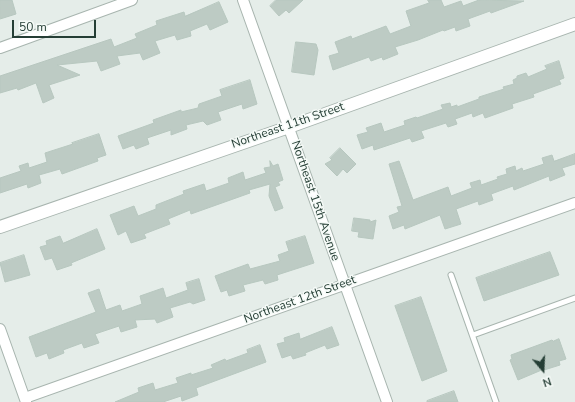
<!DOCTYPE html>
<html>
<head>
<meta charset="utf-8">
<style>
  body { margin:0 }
  #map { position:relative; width:575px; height:402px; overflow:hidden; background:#e5ede9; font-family:"Nunito Sans",sans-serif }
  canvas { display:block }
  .north { position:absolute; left:523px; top:350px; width:40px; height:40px; -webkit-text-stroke:3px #f5faf7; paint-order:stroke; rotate:161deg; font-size:11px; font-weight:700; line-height:16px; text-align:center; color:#253e35 }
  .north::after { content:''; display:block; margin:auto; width:14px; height:18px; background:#253e35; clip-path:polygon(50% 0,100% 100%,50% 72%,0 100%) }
  .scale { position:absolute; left:12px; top:20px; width:84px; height:18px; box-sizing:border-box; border:2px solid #253e35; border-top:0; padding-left:5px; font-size:12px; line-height:14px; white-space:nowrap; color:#253e35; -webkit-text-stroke:3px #f5faf7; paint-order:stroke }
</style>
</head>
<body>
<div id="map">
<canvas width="575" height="402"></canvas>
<div class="north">N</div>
<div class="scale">50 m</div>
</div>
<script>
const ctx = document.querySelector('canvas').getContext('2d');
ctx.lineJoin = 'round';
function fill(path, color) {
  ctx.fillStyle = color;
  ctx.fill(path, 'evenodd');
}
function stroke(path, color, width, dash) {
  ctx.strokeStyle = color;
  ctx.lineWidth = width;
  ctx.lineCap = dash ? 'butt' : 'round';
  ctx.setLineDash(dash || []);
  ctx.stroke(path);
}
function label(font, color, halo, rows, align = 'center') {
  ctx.font = font + ' "Nunito Sans",sans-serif';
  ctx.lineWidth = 3;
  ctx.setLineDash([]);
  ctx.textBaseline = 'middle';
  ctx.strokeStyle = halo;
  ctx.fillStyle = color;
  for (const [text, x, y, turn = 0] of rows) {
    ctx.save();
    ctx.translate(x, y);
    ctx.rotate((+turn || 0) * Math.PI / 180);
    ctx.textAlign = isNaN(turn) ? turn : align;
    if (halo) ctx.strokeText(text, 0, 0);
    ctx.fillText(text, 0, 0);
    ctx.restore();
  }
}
const building = new Path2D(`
  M0,0h12l4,14 -16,5z
  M276,0h27l-14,13 -3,-3 -7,6 -9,-10z
  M428,0h13l3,7 17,-6 2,5 16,-6 45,1 -33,12 -1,-2 -22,8 2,7 -14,5 -1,-4 -11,4 -1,-1 -25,10 -23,7 3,7 -15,6 -1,-3 -11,4 -2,-4 -36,13 -4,-14 10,-3 -4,-11 16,-6 1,3 34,-13 4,8 21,-8 -5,-15 23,-8z
  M219,2l9,20 -18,8 -3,-6 -17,7 1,5 -14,4 -2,-5 -20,6 5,12 -17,7 -3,-7 -23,3 3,8 -19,7 -4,-10 -40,4 23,10 -31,10 5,13 -11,5 -7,-20 -18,7 -1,-2 -17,5v-17l111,-37 3,8 23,-9 -2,-4 22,-9 -1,-4 28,-9 1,4z
  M296,42l20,2 2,6 -4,25 -22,-3z
  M559,61l5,17 -5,2 2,4 -28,10 1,3 -22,7 1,4 -28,10 -2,-5 -10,4 -1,-4 -17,6 2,5 -9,3 -2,-4 -25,8 3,7 -12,4 -2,-4 -36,12 -1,-5 -11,4 -5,-14 11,-3 -2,-4 15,-5 3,9 21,-7 -1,-4 12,-4 1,1 26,-9 -2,-4 9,-2 1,4 6,-2v2l22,-8v-2l25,-8 -1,-2 11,-3 -1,-4 4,-2v-2l9,-3 2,4 19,-8 -2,-3z
  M250,80l7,24 -14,5 -1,-5 -24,8 3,8 -14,5 -4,-4 -17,4 1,4 -16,6v-5l-24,8 2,6 -13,5 -2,-4 -11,4 -5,-13 36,-13 -1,-3 28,-10v2l17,-4 1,-4 23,-8 -2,-6z
  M99,134l7,21 -9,3 1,3 -36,13 -2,-5 -21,6 2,8 -13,5 -1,-4 -27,9v-15l21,-7 -2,-5 9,-3 1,5 18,-6 -2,-9 28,-9 -1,-1z
  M340,148l16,16 -9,9 -4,-4 -6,7 -12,-12 7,-4 -2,-2z
  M575,154v10l-13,4 3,7 -15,6 -1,-5 -35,14 -1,-4 -22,8 2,6 -14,5 -1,-4 -22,8 5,15 -16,5 -5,-14 -35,14 -1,-4 -11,4 -4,-13 10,-4 -2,-5 5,-1 -13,-42 10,-3 14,39 35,-13 3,9 21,-8 -2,-5 10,-3 1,5 17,-6 -1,-2 10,-3 -1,-5 9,-3 1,5 6,-3 1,3 21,-7 -2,-6 10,-3 2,6z
  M270,161l3,5 5,-2 5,16 -5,2 2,3 -5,2 8,21 -8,3 -6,-15 1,-12 -21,6 1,3 -59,21 -1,-4 -22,9 2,5 -26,10 2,4 -15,5 -5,-12 -8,4 -8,-20 24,-9 4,10 18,-7v-4l28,-11 -1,-3 21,-7 2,7 23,-8 -1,-5 15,-6 2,8 21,-7 -2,-5 6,-1z
  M354,218l16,2v2l6,-2 -3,19 -15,-2 1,-5 -7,-1z
  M97,229l8,20 -34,14 1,2 -15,5 -5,-12 -7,2 -5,-13 7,-2 -1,-4 14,-5 3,7z
  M305,236l9,27 -37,12 1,5 -13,4 -2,-4 -20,5 2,6 -16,5 -2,-6 -6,2 -6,-16 33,-12 2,5 30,-8 -2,-6 11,-4 -3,-9z
  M550,252l9,23 -75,26 -8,-23z
  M24,255l6,20 -25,7 -5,-19z
  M199,279l6,21 -12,4 -3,-2 -20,6 3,9 -16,6 -2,-4 -20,1 2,7 -16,5 -2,-6 -24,8 4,9 -15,5 -2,-5 -19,7 1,3 -15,6 -2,-6 -11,4 -7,-20 67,-25 -8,-19 11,-4 7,21 14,-5 2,6 20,-7 -2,-8 23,-8 3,10 22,-8 -2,-7z
  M421,297l26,74 -25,10 -27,-75z
  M332,327l7,18 -12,4 -2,-4 -20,8 1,2 -13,4 -2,-4 -9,3 -5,-14 8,-2 -1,-4 15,-5 1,6z
  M559,339l7,20 -7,2 1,4 -16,5v-1l-26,11 -8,-20 2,-1 -1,-4 41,-15 1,1z
  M260,345l6,17 -70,26 2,7 -16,6 -1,-5 -18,6h-48l24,-10 -1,-4 15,-5 2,7 23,-7 -2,-5 15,-5v2l22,-7 -2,-3 14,-6 1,2 22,-8 -1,-3z
  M454,391l4,11h-31v-1z`);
fill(building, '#bdcbc4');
stroke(building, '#b7c7bf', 1);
const service = new Path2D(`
  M451,275l45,127
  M473,335l102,-37`);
const minor = new Path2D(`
  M243,0l144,402
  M0,48l132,-48
  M0,329l26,73
  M25,398l550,-195`);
const tertiary = new Path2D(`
  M0,227l289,-100 286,-103`);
stroke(service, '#a8b5af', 7);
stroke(minor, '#a8b5af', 12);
stroke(tertiary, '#a8b5af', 14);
stroke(service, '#fff', 5);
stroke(minor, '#fff', 10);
stroke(tertiary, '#fff', 12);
label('12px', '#253e35', '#f5faf7', [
  ["Northeast 11th Street",288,126,-19],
  ["Northeast 15th Avenue",315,201,71],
  ["Northeast 12th Street",300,300,-20]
]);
</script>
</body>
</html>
